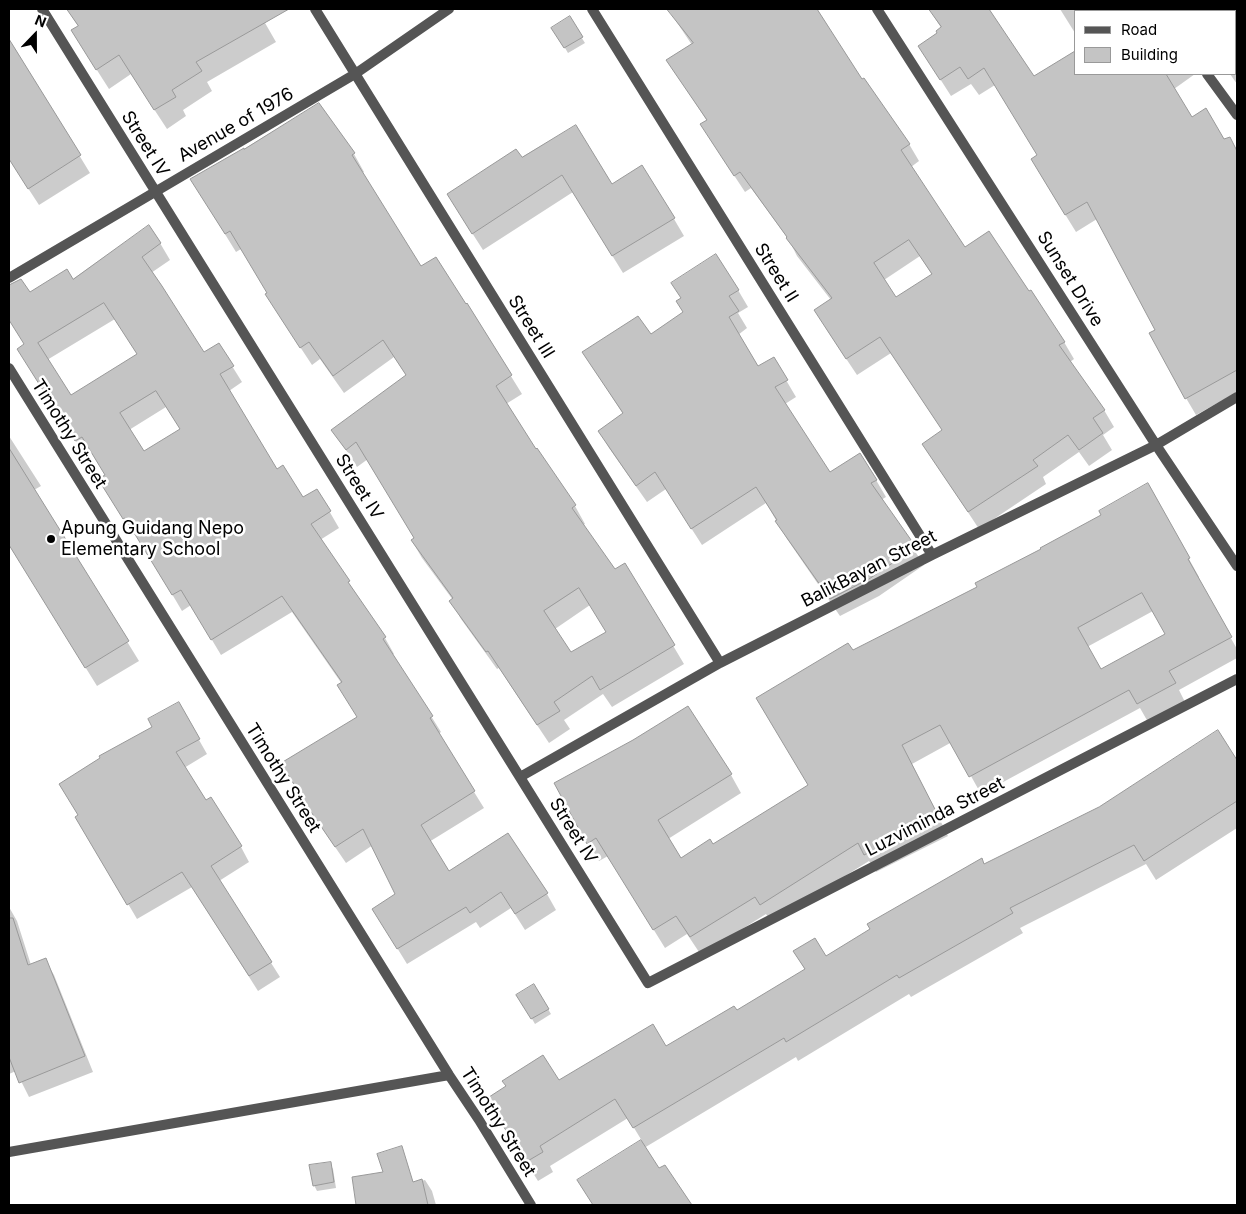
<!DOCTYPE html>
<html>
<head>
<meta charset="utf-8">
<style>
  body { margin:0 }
  #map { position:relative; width:1246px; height:1214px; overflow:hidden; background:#fff; font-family:Inter,sans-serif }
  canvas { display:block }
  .frame { position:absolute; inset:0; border:10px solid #000; pointer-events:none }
  .legend { position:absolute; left:1074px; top:10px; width:162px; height:65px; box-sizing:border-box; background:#fff; border:1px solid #999; margin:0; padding:6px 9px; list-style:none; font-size:15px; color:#000 }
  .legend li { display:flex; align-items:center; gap:10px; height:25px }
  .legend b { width:25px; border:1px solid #999 }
  .north { position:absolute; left:10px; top:10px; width:50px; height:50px; -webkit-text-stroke:4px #fff; paint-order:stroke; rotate:22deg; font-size:14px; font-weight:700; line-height:20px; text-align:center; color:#000 }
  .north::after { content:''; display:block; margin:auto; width:18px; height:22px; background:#000; clip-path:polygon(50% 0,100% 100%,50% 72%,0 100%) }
</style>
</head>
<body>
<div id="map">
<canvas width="1246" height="1214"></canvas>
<div class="frame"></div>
<ul class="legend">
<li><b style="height:6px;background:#555"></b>Road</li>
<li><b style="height:14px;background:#c4c4c4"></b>Building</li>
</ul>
<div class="north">N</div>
</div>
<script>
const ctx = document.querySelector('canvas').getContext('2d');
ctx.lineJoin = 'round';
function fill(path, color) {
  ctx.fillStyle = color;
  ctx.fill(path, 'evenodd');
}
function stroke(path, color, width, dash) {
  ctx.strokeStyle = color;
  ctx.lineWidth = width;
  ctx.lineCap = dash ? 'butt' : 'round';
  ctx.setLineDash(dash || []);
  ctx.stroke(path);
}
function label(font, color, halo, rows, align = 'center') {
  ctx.font = font + ' Inter,sans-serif';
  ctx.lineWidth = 5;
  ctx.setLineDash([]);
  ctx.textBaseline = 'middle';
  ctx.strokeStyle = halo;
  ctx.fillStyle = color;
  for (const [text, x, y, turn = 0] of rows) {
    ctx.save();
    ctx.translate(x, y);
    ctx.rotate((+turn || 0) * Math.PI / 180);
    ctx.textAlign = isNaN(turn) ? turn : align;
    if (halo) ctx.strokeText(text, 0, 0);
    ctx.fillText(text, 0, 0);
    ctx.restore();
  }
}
fill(new Path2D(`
  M67,9h190l19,33 -69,40 5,9 -29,19 3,6 -19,13 -36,-55 -22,15 -37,-58 7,-4z
  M668,9h148l45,72 3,-2 45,65 10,17 -8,6 54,82 99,93 10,17 -4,3 34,48 10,17 -11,8 9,15 -23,16 -10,-14 -36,25 3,7 -67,45 -56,-85 20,-13 -52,-78 -34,22 -32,-48 6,-27 -34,-44 -8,-16 -38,-52 -6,4 -33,-50 -5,-21 -39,-60 24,-16zM920,256l12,19 -36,24 -12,-19z
  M929,9h56l-39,26z
  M1060,9h70l1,2h-56v22z
  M1146,9h91v75l-7,-10h5v-63h-93z
  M569,18l16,25 -17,10 -15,-25z
  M9,40l81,133 -51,32 -30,-46z
  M919,46l114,31 42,-3h120l-21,15 17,29 33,23 5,-3 8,14v240l-41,23 -10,-17 -29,-68 -60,-111 -21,13 -34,-55 -4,-21 -43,-71 -16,10 -8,-11 -20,12z
  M319,105l35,49 10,18 -2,1 59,94 44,38h2l55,89 -16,10 30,47 39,55 10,18 -2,1 32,46 10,-6 59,99 -72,43 -9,-13 -39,26 6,9 -21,14 -50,-75 -2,1 -36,-50 -10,-18 2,-1 -31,-42 -10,-17 3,-3 -47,-79 -11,8 -24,-37 74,-54 -13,-19 -50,36 -24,-34 -8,6 -35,-53 -8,-19 -28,-44 -5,3 -34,-55 42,-46zM590,605l18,27 -37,22 -16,-25z
  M521,159l90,26 63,34 10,17 -61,37 -50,-81 -90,58 -25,-39z
  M160,243l10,17 -19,13 53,81 28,12 10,16 -13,9 47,79 27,29 14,-9 22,38 -19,12 65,98 9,16 -2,1 39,61 10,16 -3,2 46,74 -55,34 19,31 99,21 9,16 -31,20 -14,-22 -31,20 -4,-6 -69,42 -24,-39 14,-30 -24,-50 -27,18 -28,-41 -26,-42 66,-62 -16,-34 -50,-72 -71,43 -30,-50 -9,6 -46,-78 -2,2 -25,-40 -3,-20 -14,-22 -6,4 -58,-92 -3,-20 -16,-26v-31l12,-8 9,14 43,-13zM115,319l23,36 -67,42 -24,-37zM166,407l15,23 -37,23 -15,-23z
  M738,290l10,17 -10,6 9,15 -9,7 19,33 16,-10 23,39 -11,7 45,70 46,6 10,17 -5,3 43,65 -45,31 -39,20 -53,-77 -21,-36 -64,42 -36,-56 -19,13 -38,-54 -10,-17 24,-17 -40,-62 67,-16z
  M9,436l32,50 -7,4 105,171 -42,25 -88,-142z
  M1148,485l51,92 -2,1 40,71v9l-58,32 6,12 -37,20 -8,-14 -159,86 -29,-52 -40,22 36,72 -72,36 -7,-11 -98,61 -5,-8 -65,41 -14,-21 -22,14 -57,-92 -9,5 -44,-77 176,-9 10,18 -73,46 13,21 32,-14 97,-61 42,-133 127,-65 123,-72zM1153,611l13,24 -65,36 -14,-24z
  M178,703l29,51 -23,14 22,34 35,45 8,15 -30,19 61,96 -22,14 -66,-104 -55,32 -60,-102 77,-90z
  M1218,732l19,30v66l-81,52 -10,-16 -126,64 3,5 -112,64 -2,-3 -111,67 -2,-4 -152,91 15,22 6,-4 25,39h-96l-15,-24 63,-40 -14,-23 -78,48 3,6 -15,9 -51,-81 72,-18 107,-34 70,-36 69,-42 -10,-18 31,6 158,-93 115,-57z
  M9,907l8,14 14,44 14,-5 9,15 39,97 -64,25 -13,-26 -7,3z
  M534,986l17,28 -16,10 -17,-29z
  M330,1164l3,5 3,19 -19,3 -3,-6z
  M425,1180l7,11 4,14h-30l-6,-19z`), '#0003');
const building = new Path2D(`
  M67,9h222l-93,53 6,9 -30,19 4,7 -22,13 -35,-55 -23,15 -25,-40 7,-4z
  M667,9h150l45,70 2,-1 46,66 -9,6 64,97 24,-16 40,60 2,-1 34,52 -6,3 46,65 -12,8 10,15 -24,17 -11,-15 -35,25 5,6 -70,46 -46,-68 20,-14 -62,-93 -34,22 -32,-49 18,-12 -46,-60 1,-1 -47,-65 -6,4 -34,-52 7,-4 -41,-60 27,-17zM909,240l23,34 -36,23 -22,-34z
  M929,9h60l45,67 41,-25v23h91l26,43 14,-9 18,31 6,-2 7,14v219l-52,29 -36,-66 6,-3 -68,-128 -22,13 -34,-56 6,-4 -53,-87 -16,11 -8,-12 -20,13 -22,-34 19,-13 -1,-2 5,-4z
  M570,16l13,21 -19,11 -13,-20z
  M9,39l72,116 -53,34 -19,-30z
  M319,103l36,50 -3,2 69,111 15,-9 30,47 1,-1 45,72 -16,11 40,63 1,-1 39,57 -4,3 43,61 10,-6 50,82 -75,45 -8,-14 -38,26 6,9 -23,14 -49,-74 -2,1 -37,-51 4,-3 -42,-58 3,-2 -58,-96 -10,8 -15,-20 75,-55 -23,-35 -50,36 -24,-34 -9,6 -35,-54 2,-1 -37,-62 -5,3 -35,-55 54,-31v1zM579,588l27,44 -35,20 -27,-41z
  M576,125l36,59 30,-19 33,53 -63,38 -50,-81 -90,59 -25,-40 69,-45 6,8z
  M149,225l12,18 -19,14 20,29 42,66 15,-9 15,23 -14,8 57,95 6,-4 20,32 14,-8 14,22 -20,13 39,57 -2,1 38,55 -3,2 50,77 -3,2 45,73 -54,34 28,46 59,-38 40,60 -33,21 -14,-22 -31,21 -4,-6 -69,42 -25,-40 23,-15 -32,-65 -28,18 -28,-41 -26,-43 76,-46 -20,-32 5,-3 -60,-86 -71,44 -30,-50 -9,5 -47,-77 -2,1 -25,-40 7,-4 -23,-38 -7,4 -58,-92 7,-5 -15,-24v-35l12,-6 9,13 37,-23 6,10zM104,303l33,51 -66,41 -33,-52zM156,391l24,38 -36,22 -24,-38z
  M716,254l23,36 -10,6 10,15 -10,6 29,49 16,-9 14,23 -13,7 55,85 30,-19 17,27 -6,3 45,64 -47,32 -39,20 -55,-78 2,-1 -21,-33 -65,42 -36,-57 -19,14 -38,-55 25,-18 -41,-61 56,-36 13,18 32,-22 -7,-11 5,-3 -10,-15z
  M9,448l120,193 -44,27 -76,-123z
  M1148,483l42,75 -2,1 44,78 -63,34 7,12 -39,21 -8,-14 -160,87 -29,-52 -38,20 37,72 -75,38 -6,-12 -98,62 -5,-8 -65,40 -14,-21 -23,14 -57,-92 -9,6 -33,-61 79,-43 55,-34 44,68 -74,46 23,38 29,-19 3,5 95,-59 -52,-87 92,-55 5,7 124,-63 -2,-4 66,-34 -1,-1 61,-33 -2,-4zM1142,593l23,41 -64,35 -23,-41z
  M179,702l21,37 -24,13 30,48 5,-3 31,49 -31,20 61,96 -23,14 -67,-104 -55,33 -52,-88 3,-2 -19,-31 41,-26 -1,-2 53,-29 -4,-8z
  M1218,730l19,30v41l-93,60 -10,-16 -124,63 3,5 -114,65 -2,-3 -111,67 -2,-4 -151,90 -18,-29 -75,47 3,6 -17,10 -40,-63 20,-13 -4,-5 41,-26 16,25 94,-56 13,22 68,-40 3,4 68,-41 -12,-18 22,-13 11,18 44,-27 -3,-5 115,-66 2,6 115,-57z
  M9,918h4l15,47 18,-7 39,98 -66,27 -10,-26z
  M534,984l15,25 -18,10 -15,-24z
  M641,1140l18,28 6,-3 27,40h-99l-16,-25z
  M402,1146l11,36 9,-3 6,26h-72l-4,-28 31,-5 -6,-18z
  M331,1162l3,20 -21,4 -4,-21z`);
fill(building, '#c4c4c4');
stroke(building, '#999', 1);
stroke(new Path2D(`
  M42,9l606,974 589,-304
  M315,9l405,654
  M592,9l340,546
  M877,9l279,436 81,121
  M1159,9l2,2
  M1207,74l30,41
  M9,278l346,-204 94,-65
  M9,368l440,707 30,45 52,85
  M520,777l200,-114 212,-108 224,-110 81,-48
  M9,1152l440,-77`), '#555', 10);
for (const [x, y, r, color] of [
  [51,539,5,"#000"]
]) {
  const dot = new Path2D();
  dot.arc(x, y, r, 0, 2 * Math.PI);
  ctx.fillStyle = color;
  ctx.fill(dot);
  stroke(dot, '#fff', 2);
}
label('18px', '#000', '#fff', [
  ["Avenue of 1976",236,125,-30],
  ["Street IV",145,144,58],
  ["Street II",776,273,58],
  ["Sunset Drive",1070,279,58],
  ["Street III",531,327,58],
  ["Timothy Street",69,434,58],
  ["Street IV",359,487,58],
  ["BalikBayan Street",869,569,-27],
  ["Timothy Street",283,778,58],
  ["Luzviminda Street",935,817,-27],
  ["Street IV",573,831,58],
  ["Timothy Street",498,1122,58]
]);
label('18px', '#000', '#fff', [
  ["Apung Guidang Nepo",61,529],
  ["Elementary School",61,550]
], 'left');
</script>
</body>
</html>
